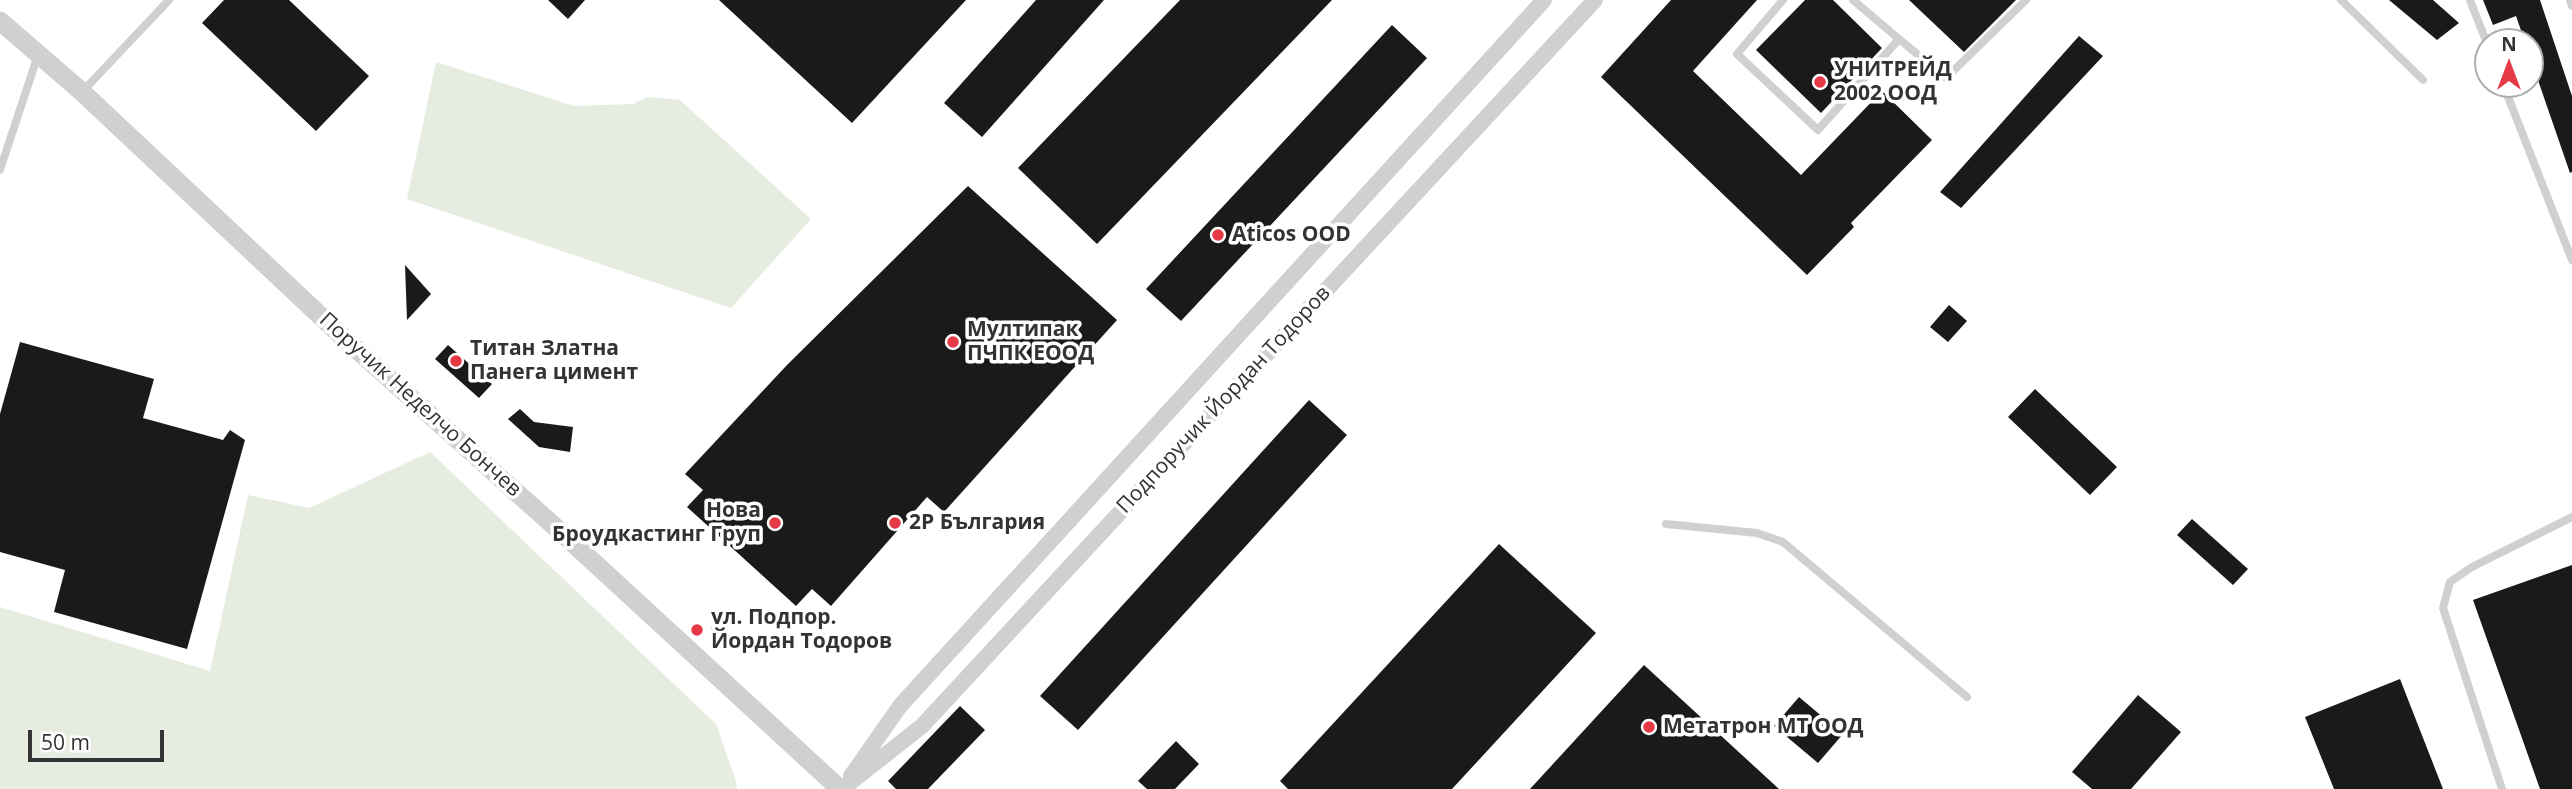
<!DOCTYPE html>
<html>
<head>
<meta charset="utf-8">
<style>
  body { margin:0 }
  #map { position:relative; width:2572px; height:789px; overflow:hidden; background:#fff; font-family:"Open Sans",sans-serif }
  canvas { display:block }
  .north { position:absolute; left:2474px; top:28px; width:70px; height:70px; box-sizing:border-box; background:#fff; border:2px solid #adadad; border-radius:50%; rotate:0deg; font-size:19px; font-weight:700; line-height:28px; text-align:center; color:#333 }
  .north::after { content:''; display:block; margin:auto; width:24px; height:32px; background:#e63946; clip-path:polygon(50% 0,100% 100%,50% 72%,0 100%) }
  .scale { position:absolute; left:28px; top:730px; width:136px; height:32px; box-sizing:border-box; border:4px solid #333; border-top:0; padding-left:9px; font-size:21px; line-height:24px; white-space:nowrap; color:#333; -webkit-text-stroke:5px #fff; paint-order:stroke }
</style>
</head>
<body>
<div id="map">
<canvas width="2572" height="789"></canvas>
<div class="north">N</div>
<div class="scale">50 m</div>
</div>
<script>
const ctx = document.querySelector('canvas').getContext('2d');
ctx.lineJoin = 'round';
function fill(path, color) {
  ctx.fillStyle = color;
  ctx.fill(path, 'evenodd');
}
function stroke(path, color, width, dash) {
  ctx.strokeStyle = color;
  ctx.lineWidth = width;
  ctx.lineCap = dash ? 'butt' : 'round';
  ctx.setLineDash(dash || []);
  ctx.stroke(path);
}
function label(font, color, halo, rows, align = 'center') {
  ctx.font = font + ' "Open Sans",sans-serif';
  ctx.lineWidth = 7;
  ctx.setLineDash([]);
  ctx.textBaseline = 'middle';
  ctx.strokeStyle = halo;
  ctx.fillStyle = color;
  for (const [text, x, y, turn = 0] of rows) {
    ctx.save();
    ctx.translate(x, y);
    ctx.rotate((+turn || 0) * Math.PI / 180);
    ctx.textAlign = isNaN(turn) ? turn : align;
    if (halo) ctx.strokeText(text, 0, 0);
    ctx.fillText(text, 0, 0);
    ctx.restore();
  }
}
fill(new Path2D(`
  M436,62l138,44 59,-2 14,-7 33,3 131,119 -80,89 -324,-109z
  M430,452l286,272 20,57 1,8h-737v-182l210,64 38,-176 61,13z`), '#e6ecdf');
fill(new Path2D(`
  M224,0h65l80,76 -53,55 -114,-108z
  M548,0h37l-17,19z
  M719,0h247l-114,123z
  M1036,0h68l-122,137 -38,-34z
  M1180,0h152l-235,244 -79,-76z
  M1671,0h86l-64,71 108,104 81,-84 50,49 -81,83 3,4 -47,48 -206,-198z
  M1805,0h28l49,48 -61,65 -65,-63z
  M1909,0h107l-52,52z
  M2389,0h44l26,23 -22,17z
  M2483,0h57l32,96v76l-2,1 -40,-116v-15h-5l-9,-26 -23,9z
  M1392,25l35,33 -246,263 -35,-32z
  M2079,36l24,20 -142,152 -21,-16z
  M968,186l149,134 -173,192 -17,-15 -96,109 -19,-17 -16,17 -109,-99 16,-17 -18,-16 102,-109z
  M405,265l26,29 -24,26z
  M1949,305l18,16 -19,21 -18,-15z
  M20,342l134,37 -11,39 80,22 7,-10 15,10 -58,209 -133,-37 11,-42 -65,-18v-138z
  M448,345l44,39 -13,14 -44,-39z
  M2035,389l82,78 -27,28 -82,-78z
  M1309,400l38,35 -269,295 -38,-34z
  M520,409l14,13 39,5 -3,25 -31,-5 -31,-28z
  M2192,519l56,50 -15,16 -56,-50z
  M1499,544l97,89 -144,156h-164l-8,-8z
  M2572,565v224h-32l-67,-189z
  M1644,665l135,124h-249z
  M2400,679l43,110h-109l-29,-72z
  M2138,695l43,37 -50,57h-39l-20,-17z
  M1799,697l44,37 -25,29 -44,-37z
  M960,706l25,24 -57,59h-32l-8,-8z
  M1176,741l23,23 -24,25h-28l-9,-8z`), '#1a1a1a');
stroke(new Path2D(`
  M1783,0l-46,54 81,76 81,-91 -46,-39
  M2341,0l82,80
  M2470,0l18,46
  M2570,0l2,6
  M1899,39l47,39 80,-78
  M2503,84l69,176
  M82,92l87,-92
  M0,170l38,-115
  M1666,524l91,9 26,9 184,155
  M2502,789l-59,-181 7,-26 22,-15 100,-50`), '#d0d0d0', 8);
stroke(new Path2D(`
  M851,776l49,-70 644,-706
  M842,789l80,-63 673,-726`), '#d0d0d0', 16);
stroke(new Path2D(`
  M0,21l82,71 263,247 218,195 277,255`), '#d0d0d0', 19);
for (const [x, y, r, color] of [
  [1820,82,7,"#e63946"],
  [1218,235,7,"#e63946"],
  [953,342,7,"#e63946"],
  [456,361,7,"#e63946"],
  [775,523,7,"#e63946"],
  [895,523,7,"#e63946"],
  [697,630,7,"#e63946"],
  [1649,727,7,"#e63946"]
]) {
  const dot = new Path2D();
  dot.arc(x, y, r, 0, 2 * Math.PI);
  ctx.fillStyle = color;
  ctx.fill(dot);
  stroke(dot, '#fff', 2.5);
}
label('bold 21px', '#333', '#fff', [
  ["УНИТРЕЙД",1834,70],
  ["2002 ООД",1834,94],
  ["Aticos OOD",1232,235],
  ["Мултипак",967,330],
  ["ПЧПК ЕООД",967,354],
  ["Титан Златна",470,349],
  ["Панега цимент",470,373],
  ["Нова",761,511,"right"],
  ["Броудкастинг Груп",761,535,"right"],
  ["2Р България",909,523],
  ["ул. Подпор.",711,618],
  ["Йордан Тодоров",711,642],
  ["Метатрон МТ ООД",1663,727]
], 'left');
label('21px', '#333', '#fff', [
  ["Подпоручик Йордан Тодоров",1224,400,-47],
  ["Поручик Неделчо Бончев",420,405,42]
]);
</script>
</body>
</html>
